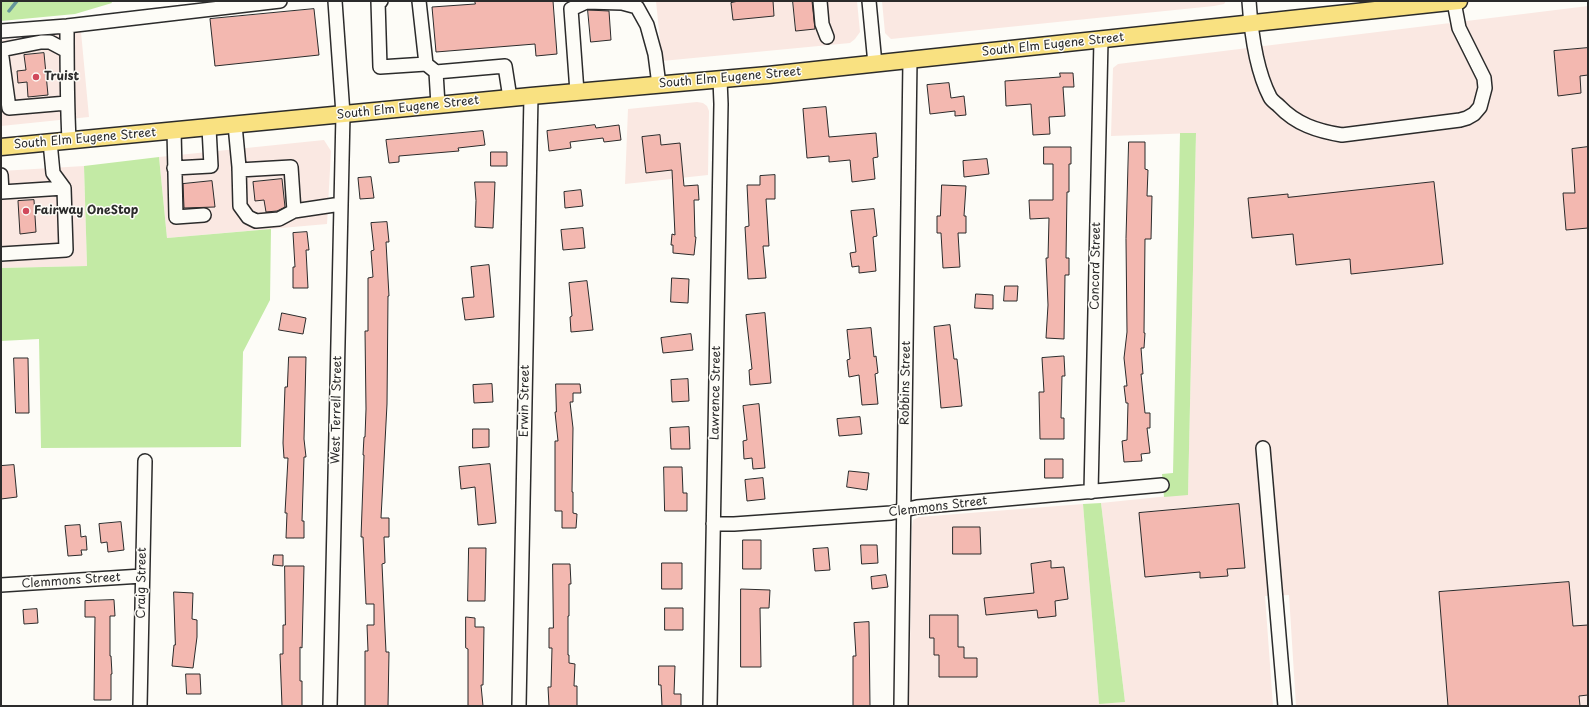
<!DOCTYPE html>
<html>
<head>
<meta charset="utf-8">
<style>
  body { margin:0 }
  #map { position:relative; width:1589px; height:707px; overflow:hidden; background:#fdfcf7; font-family:"Playpen Sans",sans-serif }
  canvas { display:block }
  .frame { position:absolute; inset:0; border:2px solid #2b2b2b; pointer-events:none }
</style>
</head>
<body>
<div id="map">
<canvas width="1589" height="707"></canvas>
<div class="frame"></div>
</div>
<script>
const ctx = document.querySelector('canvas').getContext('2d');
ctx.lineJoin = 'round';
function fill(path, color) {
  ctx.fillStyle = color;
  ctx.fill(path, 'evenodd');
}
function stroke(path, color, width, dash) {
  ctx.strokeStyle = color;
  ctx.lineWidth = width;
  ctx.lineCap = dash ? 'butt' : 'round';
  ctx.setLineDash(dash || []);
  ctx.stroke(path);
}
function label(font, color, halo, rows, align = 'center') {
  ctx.font = font + ' "Playpen Sans",sans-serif';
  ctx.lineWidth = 3;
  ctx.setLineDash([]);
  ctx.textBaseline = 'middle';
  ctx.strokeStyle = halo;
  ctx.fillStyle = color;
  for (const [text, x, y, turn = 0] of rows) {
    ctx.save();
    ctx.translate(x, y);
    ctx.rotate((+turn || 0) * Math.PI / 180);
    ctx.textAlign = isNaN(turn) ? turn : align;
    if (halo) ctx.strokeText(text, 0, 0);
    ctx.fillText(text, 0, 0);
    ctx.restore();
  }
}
fill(new Path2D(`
  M656,1h201l3,31 -5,7 -5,4 -188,18z
  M882,1h344l-2,3 -10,2 -323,33 -6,-6z
  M1588,6v700h-292l-7,-111 -24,1 8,110h-364l3,-179 1,-7 6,-3 164,-13 16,199 26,-1 -24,-199 87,-9 8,-361 -85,3 2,-68 5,-4z
  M81,32l8,85 -88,9v-86z
  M697,102l6,1 4,3 2,5 -1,64 -83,9 3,-75z
  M324,140l7,11 -4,73 -160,14 -8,-81z
  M84,166l3,100 -86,2v-97z`), '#fae8e2');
fill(new Path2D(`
  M1,1h110l1,2 -37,11 -74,7z
  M1180,133h16l-8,362 -24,2 -2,-23 11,-1z
  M159,157l8,81 104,-9 -1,71 -27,52 -2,95 -200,1 -2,-109 -38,2v-73l86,-2 -3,-100z
  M1101,503l24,199 -26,2 -16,-200z`), '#c3eaa5');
stroke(new Path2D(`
  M9,11l8,-10`), '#66969c', 3.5);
const building = new Path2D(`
  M475,1h78l4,53 -21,2 -1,-12 -99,8 -4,-45 43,-3z
  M739,1h34l1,15 -41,4 -2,-17z
  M793,1h19l3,28 -19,2z
  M314,9l5,46 -104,11 -5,-47z
  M588,10l21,1 2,29 -20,2z
  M1588,48v27l-8,1 1,17 -23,3 -4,-45z
  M44,53l4,42 -20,2 -1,-15 -9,1 -1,-12 9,-1 -2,-15z
  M1060,73h13l1,14h-11l2,29 -16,1 1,17 -17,1 -2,-31 -25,2 -1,-25 55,-4z
  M949,83l2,15 13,-2 2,19 -11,1v-5l-25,3 -3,-29z
  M826,107l3,30 47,-4 2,24 -5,1 2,21 -23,3 -2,-22 -21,2v-6l-22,2 -4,-49z
  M595,125l1,3 23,-3 2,15 -17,2 -1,-4 -33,4 1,6 -22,3 -2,-20z
  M483,131l2,14 -27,3 1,3 -60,5v6l-10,1 -3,-23z
  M660,135l1,10 19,-2 4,43 14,-1 1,15h-5l1,37h1l-2,18 -21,-2v-8h-2l1,-11 3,1 -3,-65 -26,3 -4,-36z
  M1129,142h16v27l3,1 -1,26h5l-1,43h-6l-1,94h1l-1,15h-3l2,26h-2l4,39h5v15h-3l3,25 -9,1 1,7 -18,1 -2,-21 5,-1 1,-37h-2l-2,-17h3l-3,-28 3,-26 -1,-93z
  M1044,147h27v17h-2v28h-2l-1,66h3v17h-4l-1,64 -18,-1 2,-33 -2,-47h2l1,-40 -19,1 -1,-19h24v-36h-9z
  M1588,147v81l-22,2 -3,-37h12l-3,-44z
  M491,152h16v14h-16z
  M987,159l2,15 -25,3 -1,-16z
  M775,175v24h-9l3,47h-6l3,32 -18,1 -3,-52 4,-1 -2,-41h13v-9z
  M371,177l3,21 -14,1 -2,-21z
  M282,179l3,28 -8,4 -11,1 -2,-12 -9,1 -2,-19z
  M212,181l3,26 -31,1 -1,-24z
  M475,182h20l-2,46 -18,-1 1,-26z
  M1434,182l9,82 -92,10 -1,-15 -54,6 -3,-31 -41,4 -4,-40 40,-4v3z
  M942,185l24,1 -2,30h2v17h-8l2,34 -17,1 -2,-35h-4v-17h3z
  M581,190l2,16 -18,2 -1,-16z
  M34,200l2,32 -16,2 -2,-33z
  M874,209l3,27 -4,1 3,34 -17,2v-7l-7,1 -2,-14 6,-1 -5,-41z
  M387,222l2,20h-3l3,54h-1l-1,108 -6,114h8v19h-5l1,26 -3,1 4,88h3l-1,54h-23v-55h3l-1,-26h7v-21h-8l-3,-67h-2l3,-82h-1l1,-18h1l1,-28 -1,-78h3v-53l5,-1 -2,-26 3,-1 -3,-27z
  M583,228l2,20 -22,2 -2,-20z
  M307,232l2,18h-3l2,38h-15v-21h2l-2,-34z
  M489,265l5,52 -29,3 -3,-22 12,-1 -3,-30z
  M672,278l17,1 -1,24 -17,-1z
  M587,281l6,49 -22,2 -1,-15 2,-1 -3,-33z
  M1005,286h13l-1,15h-13z
  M976,294l17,1v14l-18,-1z
  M282,313l24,5 -3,16 -24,-4z
  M765,313l6,70 -21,2 -1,-15 3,-1 -6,-54z
  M950,325l4,34h3l5,47 -21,2 -7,-81z
  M871,328l3,29 2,-1 2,17 -3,1 3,30 -16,1 -3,-30 -10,2 -2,-17 3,-1 -3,-29z
  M691,334l2,16 -30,3 -2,-15z
  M1063,356h1l1,20h-3l-1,42h3v21h-24l-1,-47h5l-2,-34z
  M289,357h17l-2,82 2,18h-2l-2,64h2v17h-18l1,-25h-2l3,-55h-4l-1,-15 2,-56h2z
  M14,358h14l1,55h-13z
  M688,379l1,22 -17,1 -1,-22z
  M492,384l1,18 -19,1 -1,-18z
  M556,384h24l1,9h-8v9h-3l3,26 -1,64h1v21l4,1 -1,14h-14v-17h-7v-70h3l-3,-29h1z
  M759,404l6,64 -12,1 -1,-11 -8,1 -1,-18 4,-1 -4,-34z
  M860,417l2,17 -23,2 -2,-17z
  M689,427l1,22h-19l-1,-21z
  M473,429h16v18l-16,1z
  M1045,459h18v19h-18z
  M490,464l6,59 -18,2 -3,-38 -14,2 -2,-22z
  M14,465l3,32 -16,2v-33z
  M664,467h18l1,26h4v18h-22z
  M849,471l20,2 -2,17 -20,-3z
  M763,478l2,21 -18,2 -2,-21z
  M1239,504l6,64 -18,1 1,7 -28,2v-6l-55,5 -6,-64z
  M121,522l3,28 -16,2 -1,-10 -6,1 -2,-19z
  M80,525l1,12 5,-1 1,14h-6l1,5 -14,1 -3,-30z
  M953,527h27l1,27h-28z
  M743,540h18v29h-18z
  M861,545h16l1,18 -16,1z
  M469,548h17l-1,53h-17z
  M828,548l2,22 -15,1 -2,-22z
  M274,555h9v11l-10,-1z
  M1051,561v7l13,-1 4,32 -13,2 1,15 -18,2 -1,-8 -51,5 -2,-17 50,-5 -3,-29z
  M662,563h20v26h-20z
  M553,564h17l1,20h-2v32h-1v39h1v8l6,1 -1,22h3v20h-28l-1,-19h3l1,-39h-3v-20h4z
  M285,566h19l-2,82 -2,-1v34h2v25h-20l-2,-52h3v-29h2z
  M886,575l2,12 -16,2 -1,-12z
  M1569,582l4,44 15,-1v70l-9,1 1,10h-132l-9,-114z
  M741,589l29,1 -1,18h-9l1,59h-20z
  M174,592l19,1 -1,26 5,1v17l-4,31 -21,-2 2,-21h1z
  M114,600l1,16h-5v40h1l1,18h-1v26h-17l1,-83h-10v-16z
  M665,608h18v22h-18z
  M37,609l1,14 -14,1 -1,-14z
  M930,615h28v32h6v11h13v19h-38v-22h-5v-17h-4z
  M466,617l9,1v9h9l-1,58h-2l2,21h-15v-57l-2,-1z
  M869,622l1,84h-17v-50h3l-2,-33z
  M659,666h16l-1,28h7v12h-19l-1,-21h-2z
  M186,674h14l1,20h-14z`);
fill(building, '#f3b8b0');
stroke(building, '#2b2b2b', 1);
const minor = new Path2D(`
  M381,1h-3l2,66 46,-3 10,8 69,-6 5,32
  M419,1l7,63
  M820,1l2,23 5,13
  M869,1l6,63
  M1249,1c2,30 7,69 21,96 2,4 6,6 9,9 17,18 38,25 63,29l118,-15 7,-2 7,-4 6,-7 5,-19 -1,-10 -25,-50 -5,-26
  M67,26c0,38 0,76 2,114
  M1,31l66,-5 213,-25
  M1,50l8,58 58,-5
  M1,50l40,-8h9l17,9
  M436,72l2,33
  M577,92l-6,-83 15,-7 36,1 15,4 10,18 8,29 4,31
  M235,125l4,42 1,39 8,11 8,4 23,-2 15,-8 47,-7
  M174,130l2,87 28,-2
  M174,168l37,-2 -2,-38
  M239,170l52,-3 3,44
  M1,175l1,17 62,-4
  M1,254l65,-4 -2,-62 -11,-15 -3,-31
  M1263,448l22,258
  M1091,492l10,-452
  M713,524h21l157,-11 26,-6 245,-22
  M1,585l141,-9
  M140,706l5,-245
  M330,706l13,-592 -8,-113
  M519,706l12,-610
  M710,706l11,-602 -1,-25
  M901,706l9,-646`);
const major = new Path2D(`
  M1,147l530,-51 237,-21 691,-74`);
stroke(minor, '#2b2b2b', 16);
stroke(major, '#2b2b2b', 19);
stroke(minor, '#fdfcf7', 13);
stroke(major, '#f9e181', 16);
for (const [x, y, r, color] of [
  [36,77,4,"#d1495b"],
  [26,211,4,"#d1495b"]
]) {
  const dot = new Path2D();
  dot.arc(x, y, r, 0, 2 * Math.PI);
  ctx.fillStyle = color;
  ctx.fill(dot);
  stroke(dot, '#fdfcf7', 1.5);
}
label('12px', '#2b2b2b', '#fdfcf7', [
  ["South Elm Eugene Street",1053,45,-6],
  ["South Elm Eugene Street",730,78,-5],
  ["South Elm Eugene Street",408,108,-6],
  ["South Elm Eugene Street",85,139,-5],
  ["Concord Street",1096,266,-89],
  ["Robbins Street",906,383,-89],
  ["Lawrence Street",716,393,-89],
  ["Erwin Street",525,401,-89],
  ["West Terrell Street",337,410,-89],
  ["Clemmons Street",938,507,-7],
  ["Clemmons Street",71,581,-4],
  ["Craig Street",142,583,-89]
]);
label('bold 12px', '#2b2b2b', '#fdfcf7', [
  ["Truist",44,77],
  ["Fairway OneStop",34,211]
], 'left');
</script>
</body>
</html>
